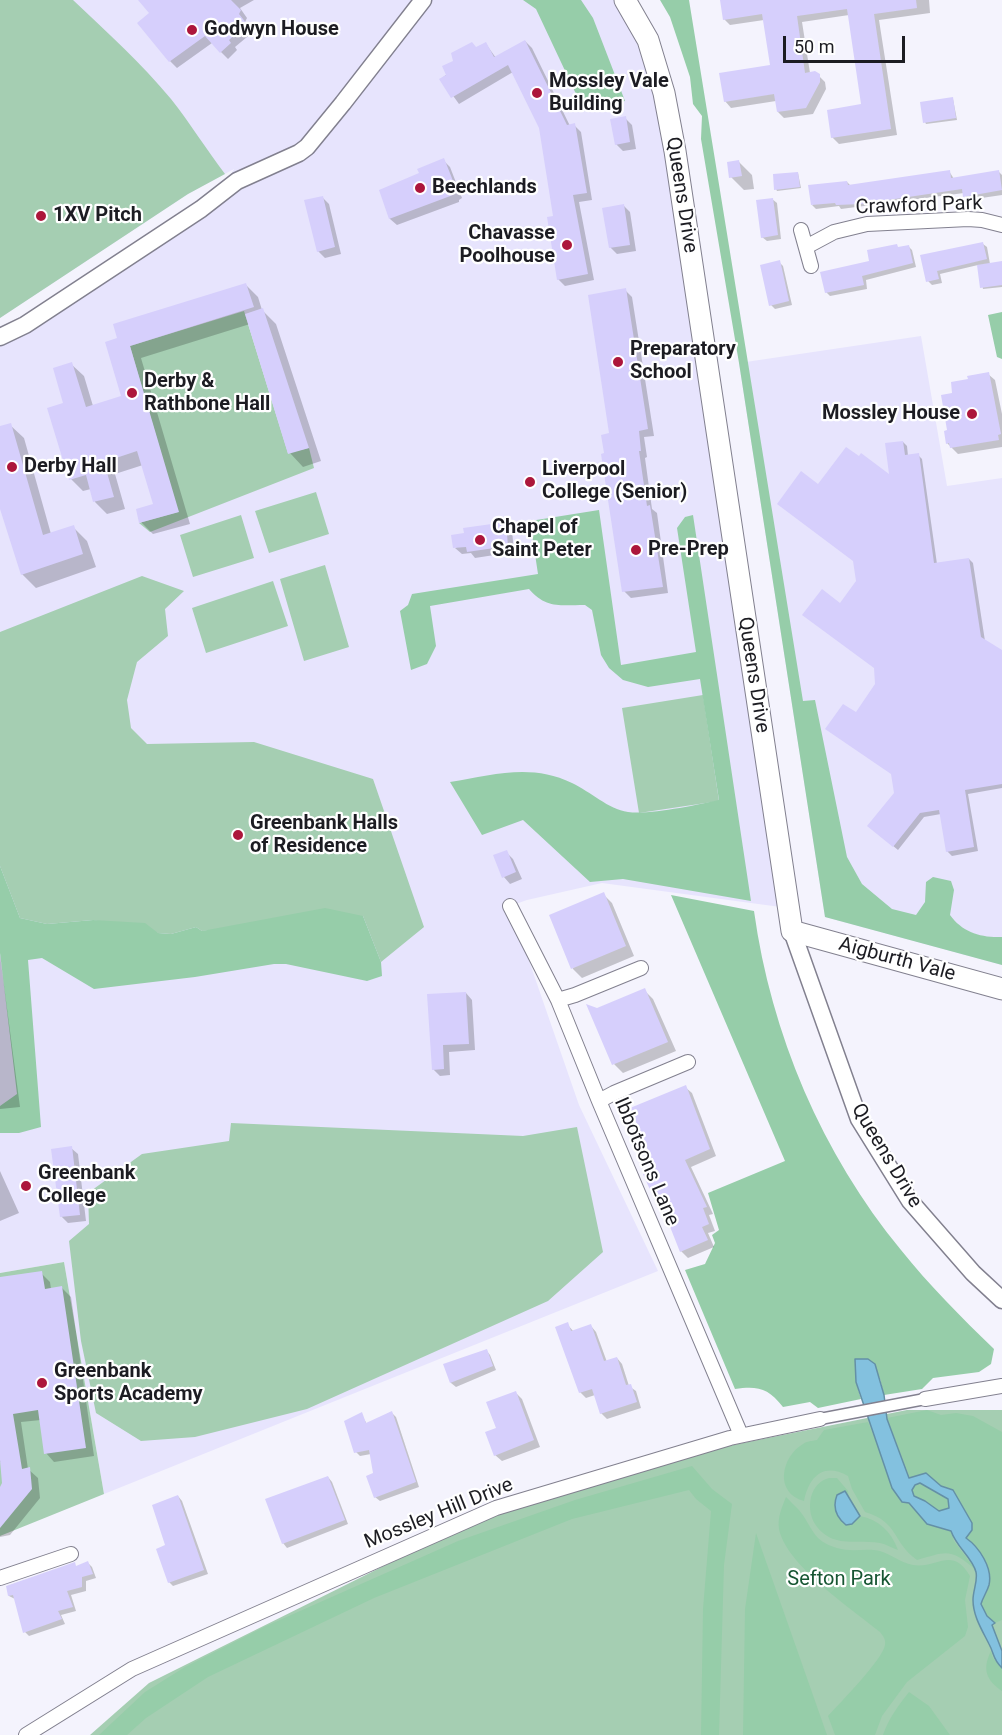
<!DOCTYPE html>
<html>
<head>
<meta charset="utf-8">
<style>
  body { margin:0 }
  #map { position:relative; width:1002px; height:1735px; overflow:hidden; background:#f4f3fd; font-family:Roboto,sans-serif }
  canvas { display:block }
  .scale { position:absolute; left:783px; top:36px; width:122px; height:27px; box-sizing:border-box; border:3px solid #1c1c22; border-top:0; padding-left:8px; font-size:18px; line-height:21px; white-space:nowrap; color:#1c1c22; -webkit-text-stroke:4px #fff; paint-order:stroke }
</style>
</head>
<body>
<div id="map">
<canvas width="1002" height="1735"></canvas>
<div class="scale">50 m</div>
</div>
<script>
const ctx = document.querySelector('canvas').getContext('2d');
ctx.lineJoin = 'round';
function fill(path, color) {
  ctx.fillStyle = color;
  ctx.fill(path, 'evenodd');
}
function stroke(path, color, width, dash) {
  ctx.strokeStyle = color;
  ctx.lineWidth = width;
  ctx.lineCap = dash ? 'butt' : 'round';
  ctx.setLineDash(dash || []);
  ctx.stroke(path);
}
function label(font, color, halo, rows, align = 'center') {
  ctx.font = font + ' Roboto,sans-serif';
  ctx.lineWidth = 4.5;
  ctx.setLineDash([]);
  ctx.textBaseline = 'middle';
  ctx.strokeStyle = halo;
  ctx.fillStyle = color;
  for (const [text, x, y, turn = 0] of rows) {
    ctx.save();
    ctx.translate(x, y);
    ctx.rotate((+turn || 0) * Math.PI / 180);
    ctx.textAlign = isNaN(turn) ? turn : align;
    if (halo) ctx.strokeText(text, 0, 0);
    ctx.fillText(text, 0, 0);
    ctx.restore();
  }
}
fill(new Path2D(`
  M0,0h625l23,40 140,868 -186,-25 -75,17 -17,6 69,199 79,166 -554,223 -40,-232 -64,11v-936l219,-142 15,-26 -46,25 -188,124z
  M921,336l26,150 55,-8v487l-177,-48 -86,-554z`), '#e7e4fd');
fill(new Path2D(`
  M0,0h73c34,32 68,63 98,99 19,24 35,50 54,75l-37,20 -188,124z
  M244,311l44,142 21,-5 5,20 -164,64 -11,-9 39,-11 -48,-166z
  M316,492l13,42 -60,19 -14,-42z
  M241,515l13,43 -61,19 -13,-42z
  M325,565l24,82 -45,14 -24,-82z
  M142,576l42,15 -19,18 3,27 -31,26 -10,38 4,28 16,16 107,-2 119,37 51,148 -43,35 -18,-46 -161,15 -6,-4 -25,7 -13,-1 -65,-13 -46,4 -27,-6 -20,-52v-234z
  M273,581l15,45 -82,27 -14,-45z
  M703,695l16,106 -80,12 -17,-105z
  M231,1123l292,13 54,-9 26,125 -55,49 -241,108 -112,28 -54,4 -45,-28 -15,-72 -12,-100 20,-17 -1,-31 54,-39 87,-13z
  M64,1262l40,232 -104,42v-263z
  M907,1410h95v325h-912l59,-52 329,-164 235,-70z`), '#a5ceb2');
fill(new Path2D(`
  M523,0h58l12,18 32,83 -41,10 -48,-102z
  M660,0h29l114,701 12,-1 32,157 15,27 30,25 24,6 9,-13 1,-20 7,-5 18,4 3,9 -4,25c12,17 31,23 52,22v28l-177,-48 -86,-554 -38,-224 1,-23 -9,-12 -3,-27 -20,-60z
  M1002,312v47l-5,-2 -9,-42z
  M599,510l22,155 75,-13 -19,-124 8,-11 8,-2 58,386 -128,-22 -33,3 -67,-62 -41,15 -32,-53c43,-7 81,-19 122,1 19,9 36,26 56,29 21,3 69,-7 91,-12l-19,-121 -52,8 -25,-7 -14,-12 -8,-13 -9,-45 -7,-5c-24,0 -39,4 -56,-16l-99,17 6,40 -9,18 -16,6 -11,-59 8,-6 4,-11 126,-20 -8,-53z
  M0,866l20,52 27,6 46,-4 52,3 13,10 13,1 25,-7 6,4 123,-23 38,8 18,46 1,14 -15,5 -81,-17h-12l-79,13 -101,12 -52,-31 -14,2 13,167 -22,6h-19v-27l17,-12 -17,-141z
  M671,895l83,16c17,123 68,243 147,339 28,35 61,68 93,99l-3,15 -12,8 -46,6 -11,11 -38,6 -4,-16 -12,-20 -8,1 -4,22 5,17 -43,9 -8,-6 -27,5c-15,-19 -25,-21 -48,-18l-50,-119 20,-6 10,-21 -3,-8 7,-5 -11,-37 77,-32z
  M927,1410l14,5 15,-2 17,3 29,16v188l-7,3 -8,-7 -6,-12 8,-17 -23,-49 6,-15 -19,-33 -12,-4 -15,-13 -16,5 -23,-60z
  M868,1422l12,30 29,51 18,21 24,7 3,10 22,29c-26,-22 -28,-19 -59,-10 -25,-18 -18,-38 -52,-48l-13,-23 -4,-13c-25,-14 -39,1 -44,25 -30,-8 -23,-44 -1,-57 4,-3 9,-3 14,-4l7,-10z
  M692,1466l20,23 20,15 -8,61 -5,170h-18l2,-126 8,-98 -15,-12 -7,-9 -117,29 -198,79 -166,79 -62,41 -19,17h-28l46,-43 40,-25 79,-40 194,-86 117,-41z
  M829,1478h8l11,13 1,8 -4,-8 -8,4c-5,14 1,20 10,30l5,-1 8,-8c19,4 31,15 38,34 -6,-2 -12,-6 -18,-7 -25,-4 -48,6 -65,-19 -5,-8 -6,-17 -4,-27 3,-10 8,-16 18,-19z
  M920,1483l28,16 1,9 -10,3 -14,-10 -11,-5 -2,-5 3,-6z
  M786,1497c5,5 9,9 13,13 14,17 13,31 38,38 13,4 25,1 37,2 14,1 26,13 39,15 24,4 39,-20 57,11l-5,24 3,27 -3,9 -58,46 -25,34 -7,19h-40l-7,-19c12,-13 55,-57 57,-71 1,-6 -2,-9 -5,-13 -28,-23 -94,-67 -101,-103 -2,-11 3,-22 7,-32z
  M756,1533l71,202h-84l2,-126z
  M991,1651l2,7 9,10v23c-16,-11 -20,-22 -11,-40z
  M909,1692l20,14 21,29h-67c6,-17 15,-29 26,-43z`), '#96cda9');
const water = new Path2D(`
  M855,1359h13l7,5 9,31 3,24 22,59 17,-5 15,13 12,4 19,33v7l-6,8c13,9 27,30 23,47 -2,7 -6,12 -8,19l6,12 8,7 -3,2 10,26v17c-10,-10 -7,-13 -13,-24 -7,-14 -16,-28 -16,-44 0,-10 5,-19 3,-28 -4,-15 -19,-24 -25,-41l-24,-7 -18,-21 -7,-1 -10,-14 -36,-106zM920,1483l28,16 1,9 -10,3 -14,-10 -11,-5 -2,-6 3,-5z
  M845,1491l15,25 -8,8 -6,1c-10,-8 -14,-17 -9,-30z`);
fill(water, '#83c1df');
stroke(water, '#6490a6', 1.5);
fill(new Path2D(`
  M141,0h113l-14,8 7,10 -2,4 8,10 -18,15 2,3 -9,9 -16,-16 -35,25 -7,-7 -19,-48z
  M721,0h208l1,13 -51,7 18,115 -58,9 -7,-7 31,-32 -14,-90 -47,7 8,51 9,3 6,6 1,7 -13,25 -29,4 -6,-6 -2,-11 -45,7 -6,-7 46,-35 -7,-46 -34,5 -6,-6z
  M525,41l7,7 38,78 4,-1 7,7 11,68 -13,2 15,78 -29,6 -7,-7 -3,-62 -15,-89 -27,-56 -54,32 -18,-25 36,-30 9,-5 10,14z
  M953,99l4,21 -31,4 -1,-2z
  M625,118l7,7 4,24 -13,2 -7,-7z
  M443,160l7,7 12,31 -3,2v2l-62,23 -7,-6 -9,-28 40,-17z
  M739,162l13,13 2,14 -10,1 -13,-13z
  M949,171l5,8 44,-8 4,4v20l-34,5 -4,-7 -123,16 -2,-3 -23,3 -4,-4 35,-23 4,4z
  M798,173l3,15 -24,3 -1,-2z
  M322,197l7,7 12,50 -16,4 -7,-7z
  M772,199l5,4 4,36 -14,2 -5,-4z
  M624,206l6,6 6,39 -19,3 -7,-7z
  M983,244l4,3 3,17 12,-2v25l-19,2 -5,-24 -38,9 2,9 -10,2 -4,-4 -6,-25z
  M908,246l4,4 4,17 -50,13 1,9 -37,7 -4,-4 45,-30 28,-14z
  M779,262l4,4 9,39 -17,4 -4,-4z
  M246,285l12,12 4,13 14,14 45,137 -18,6 -13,-14 -40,-129 -109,34 49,166 -37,10 -12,-12 14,-17 -12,-40 -28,9 10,35 -18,5 -12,-12 -4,-13 -8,2 -12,-12 -6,-75 6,-40 13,12 9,30 30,-9 -16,-54z
  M625,290l7,7 22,139 -10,1 3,20 -2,1 7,51 5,4 11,80 -37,5 -7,-7 -18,-136 5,-20z
  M988,374l7,6 7,34v33l-44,7 -11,-11 7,-48z
  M10,425l14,13 27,96 22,-7 14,14 9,26 -60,21 -14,-14 -22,-70v-76z
  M903,442l4,4 1,10 10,-1 4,4 15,105 32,-5 4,4 12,78 17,11v136l-34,6 10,57 -26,5 -5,-5 -6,-37 -17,3 -26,33 -24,-20 21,-36 -2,-19 -17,-106 -36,-64 18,-24 -3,-19 -37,-76 73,-9z
  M505,523l7,7 2,22 -39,6 -4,-5 -9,1 -7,-6z
  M506,852l7,7 9,20 -12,5 -6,-7z
  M603,894l9,9 22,53 -52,22 -9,-9 -22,-53z
  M0,955l20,152 -20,2z
  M644,990l9,9 23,52 -53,22 -9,-9 -17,-55z
  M466,993l6,7 3,50 -26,2 1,23 -10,1 -7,-7 -5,-74z
  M685,1087l7,6 24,63 -25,11 22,47 -4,1 6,16 -7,2 6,14 -26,11 -7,-7 -14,-35 -7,-6 -7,-53z
  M71,1148l7,6 8,67 -18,2 -7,-7z
  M0,1171l19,42 -19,8z
  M41,1273l9,9 1,7 11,-1 9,9 23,159 -40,6 -8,-9 -5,-33 -20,2 7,47 10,9 2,20 -30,37 -10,2v-48l4,-6 -2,-21h-2v-183z
  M567,1324l7,8 17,-6 5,6 11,30 10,-4 5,6 7,22 7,5 5,17 -34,11 -6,-6 -6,-18 -9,3 -6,-6z
  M486,1350l4,5 6,15 -40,17 -5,-4 -6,-18z
  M515,1392l7,7 18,48 -38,14 -7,-6 3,-26z
  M391,1412l5,5 23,70 -39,14 -5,-4v-23l-4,-20 -11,2 -4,-4 5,-38 6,10z
  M328,1477l4,5 16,42 -61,24 -4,-5z
  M178,1496l4,5 26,73 -35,12 -4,-4 -2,-36z
  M88,1563l4,4 4,11 -10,3v10l-15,4 5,16 -15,4 4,9 -36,12 -4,-4 -10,-33 -6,-3 -2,-9 67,-23 3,3z`), '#0003');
fill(new Path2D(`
  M138,0h93l10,10 -2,4 8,10 -18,16 2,3 -11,10 -15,-17 -36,26 -32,-39 12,-10z
  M720,0h196l1,8 -43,6 17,115 -60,9 -4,-28 34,-6 -14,-95 -50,7 8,57 10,-2 5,3v8l-14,26 -29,4 -3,-18 -50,8 -5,-29 51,-8 -8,-51 -39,6z
  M525,40l42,85 8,-2 12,70 -14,2 15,79 -31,6 -10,-63 6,-1 -14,-88 -31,-63 -57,33 -12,-19 7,-4 -4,-9 11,-5 -2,-8 21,-11 4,5 10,-5 8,15z
  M953,97l3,21 -33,5 -3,-21z
  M626,116l4,26 -15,3 -5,-26z
  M444,158l13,33 -4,2v2l-64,24 -10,-29 40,-17 -2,-4z
  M739,160l3,16 -13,2 -2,-16z
  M950,170l1,8 48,-8 3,20 -39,7 -1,-8 -101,15 -25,1 -1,-2 -24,2 -3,-20 39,-4 1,4z
  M798,172l2,15 -26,3 -1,-16z
  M323,196l12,51 -18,5 -13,-52z
  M773,198l5,37 -17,3 -5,-38z
  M624,204l6,41 -21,3 -7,-40z
  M983,242l4,17 -50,12 2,8 -13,3 -6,-27z
  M897,244l1,3 11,-2 4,18 -51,13 2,9 -39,8 -5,-21 49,-11 -2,-11z
  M780,260l9,41 -20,5 -9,-41z
  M1002,261v24l-22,3 -3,-23z
  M246,283l8,24 -124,39 49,166 -40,11 -3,-14 17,-5 -16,-53 -33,11 10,35 -21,5 -7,-27 -17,5 -22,-72 16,-5 -10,-35 19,-6 14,45 35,-11 -16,-54 12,-4 -4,-14z
  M626,288l22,141 -9,2 2,20h-2l8,55 3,-1 13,82 -41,5 -21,-138 3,-1 -3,-18 8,-2 -21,-138z
  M263,308l46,140 -21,6 -43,-140z
  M989,372l12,62 -3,1 1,5 -49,8 -1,-5 -3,1 -2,-13 3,-1 -6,-35 11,-2 -1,-11 17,-3 -1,-3z
  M11,423l32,112 31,-10 9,29 -62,21 -21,-66v-83z
  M903,441l2,14 14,-2 15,110 35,-5 12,79 21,13v134l-37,6 9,57 -28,5 -7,-42 -19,3 -27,34 -26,-21 27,-33 -3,-19 -66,-45 18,-25 13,8 19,-28 -1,-16 -72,-53 20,-26 18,14 16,-22 -3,-20 -76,-57 24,-33 17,13 28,-37 13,9 2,-3 28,21 -4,-31z
  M506,522l2,24 -41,6 -1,-5 -13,1 -2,-13 13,-2 -1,-5z
  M507,850l9,22 -14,6 -9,-23z
  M604,892l22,54 -55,23 -22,-54z
  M645,988l23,54 -56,23 -26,-61 11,4z
  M466,992l3,52 -26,1 1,24 -12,1 -5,-76z
  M686,1085l24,64 -25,11 22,47 -4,1 6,16 -7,3 6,13 -28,12 -17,-43 -4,1 -16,-36 8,-17 -21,-49z
  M72,1146l8,69 -20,2 -9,-68z
  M42,1271l3,18 17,-3 24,162 -42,6 -6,-44 -25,4 9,55 8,-2 2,22 -32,39v-41l2,-4 -2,-23v-183z
  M568,1322l3,9 20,-7 13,37 13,-4 9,28 5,-1 6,18 -37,12 -8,-25 -13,4 -24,-66z
  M487,1349l6,17 -43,17 -7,-19z
  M516,1391l18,49 -40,16 -9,-24 11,-4 -10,-26z
  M392,1411l24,71 -42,16 -8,-22 7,-3 -4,-23 -15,3 -10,-32 18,-9 4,11z
  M328,1476l17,44 -63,24 -17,-45z
  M178,1495l26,75 -36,13 -12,-34 9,-4 -13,-40z
  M88,1561l5,13 -11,3v10l-15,4 6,16 -15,4 4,8 -39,14 -10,-38 -5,1 -2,-10 69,-24 1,4z`), '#d6cffc');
const pedestrian = new Path2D(`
  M820,1419l105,-20`);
const minor = new Path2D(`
  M801,230l10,36
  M806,247l28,-15 33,-8 101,-5 14,1 20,5
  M510,906l48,94 41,101 142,334
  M558,1000l17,-5 66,-27
  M599,1101l15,-8 74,-31
  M925,1399l77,-13
  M0,1578l71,-24
  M26,1735l106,-66 364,-161 234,-70 90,-19`);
const tertiary = new Path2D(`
  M0,337l25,-12 176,-116 36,-28 62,-28 8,-6 36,-44 80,-103
  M792,931l67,188 51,82 63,72 29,27`);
const primary = new Path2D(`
  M625,0l23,40 16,53 11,58 117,780 210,58`);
stroke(pedestrian, '#82808f', 13);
stroke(minor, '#82808f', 16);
stroke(tertiary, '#82808f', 19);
stroke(primary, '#82808f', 23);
stroke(pedestrian, '#fff', 10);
stroke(minor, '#fff', 14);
stroke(tertiary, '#fff', 16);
stroke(primary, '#fff', 21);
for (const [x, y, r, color] of [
  [192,30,6,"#ac163b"],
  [537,93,6,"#ac163b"],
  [420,188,6,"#ac163b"],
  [41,216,6,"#ac163b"],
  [567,245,6,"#ac163b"],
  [618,362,6,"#ac163b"],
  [132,393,6,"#ac163b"],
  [972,414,6,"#ac163b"],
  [12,467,6,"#ac163b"],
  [530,482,6,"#ac163b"],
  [480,540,6,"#ac163b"],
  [636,550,6,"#ac163b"],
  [238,835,6,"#ac163b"],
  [26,1186,6,"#ac163b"],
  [42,1383,6,"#ac163b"]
]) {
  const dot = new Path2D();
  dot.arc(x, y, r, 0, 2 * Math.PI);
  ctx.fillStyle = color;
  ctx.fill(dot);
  stroke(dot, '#fff', 2);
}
label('bold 20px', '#1c1c22', '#fff', [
  ["Godwyn House",204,30],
  ["Mossley Vale",549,82],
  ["Building",549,105],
  ["Beechlands",432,188],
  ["1XV Pitch",53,216],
  ["Chavasse",555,234,"right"],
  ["Poolhouse",555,257,"right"],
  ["Preparatory",630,350],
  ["School",630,373],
  ["Derby &",144,382],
  ["Rathbone Hall",144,405],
  ["Mossley House",960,414,"right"],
  ["Derby Hall",24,467],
  ["Liverpool",542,470],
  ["College (Senior)",542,493],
  ["Chapel of",492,528],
  ["Saint Peter",492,551],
  ["Pre-Prep",648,550],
  ["Greenbank Halls",250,824],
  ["of Residence",250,847],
  ["Greenbank",38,1174],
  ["College",38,1197],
  ["Greenbank",54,1372],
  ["Sports Academy",54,1395]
], 'left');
label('20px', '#1c1c22', '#fff', [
  ["Queens Drive",681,195,81],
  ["Crawford Park",919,206,-2],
  ["Queens Drive",753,675,81],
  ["Aigburth Vale",897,960,15],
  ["Queens Drive",886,1156,59],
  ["Ibbotsons Lane",646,1162,67],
  ["Mossley Hill Drive",439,1514,-22]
]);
label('20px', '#175633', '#fff', [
  ["Sefton Park",839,1580]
]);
</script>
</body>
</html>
